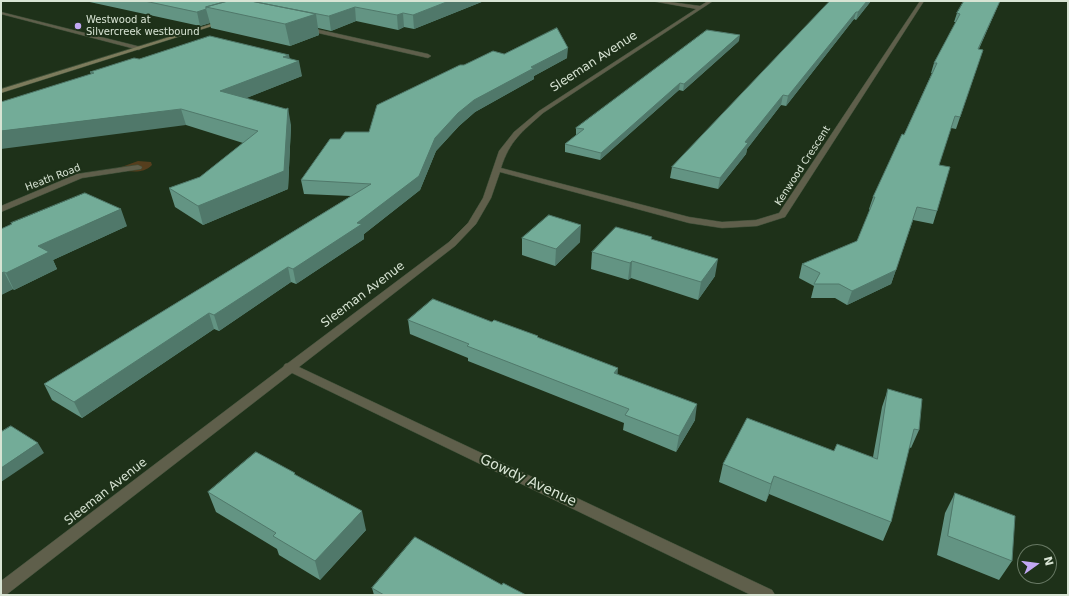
<!DOCTYPE html>
<html>
<head>
<meta charset="utf-8">
<style>
  body { margin:0 }
  #map { position:relative; width:1069px; height:596px; overflow:hidden; background:#1e3119; font-family:"DejaVu Sans",sans-serif }
  canvas { display:block }
  .frame { position:absolute; inset:0; border:2px solid #d8e4d4; pointer-events:none }
  .north { position:absolute; left:1017px; top:544px; width:40px; height:40px; box-sizing:border-box; background:#1e3119; border:1px solid #687964; border-radius:50%; rotate:76deg; font-size:11px; font-weight:700; line-height:16px; text-align:center; color:#d8e4d4 }
  .north::after { content:''; display:block; margin:auto; width:14px; height:18px; background:#c2a8f3; clip-path:polygon(50% 0,100% 100%,50% 72%,0 100%) }
</style>
</head>
<body>
<div id="map">
<canvas width="1069" height="596"></canvas>
<div class="frame"></div>
<div class="north">N</div>
</div>
<script>
const ctx = document.querySelector('canvas').getContext('2d');
ctx.lineJoin = 'round';
function fill(path, color) {
  ctx.fillStyle = color;
  ctx.fill(path, 'evenodd');
}
function stroke(path, color, width, dash) {
  ctx.strokeStyle = color;
  ctx.lineWidth = width;
  ctx.lineCap = dash ? 'butt' : 'round';
  ctx.setLineDash(dash || []);
  ctx.stroke(path);
}
function label(font, color, halo, rows, align = 'center') {
  ctx.font = font + ' "DejaVu Sans",sans-serif';
  ctx.lineWidth = 4;
  ctx.setLineDash([]);
  ctx.textBaseline = 'middle';
  ctx.strokeStyle = halo;
  ctx.fillStyle = color;
  for (const [text, x, y, turn = 0] of rows) {
    ctx.save();
    ctx.translate(x, y);
    ctx.rotate((+turn || 0) * Math.PI / 180);
    ctx.textAlign = isNaN(turn) ? turn : align;
    if (halo) ctx.strokeText(text, 0, 0);
    ctx.fillText(text, 0, 0);
    ctx.restore();
  }
}
fill(new Path2D(`
  M138,161l13,1 1,3c-10,10 -24,6 -36,4z`), '#553e1d');
const service = new Path2D(`
  M307,27l121,27 3,2 -3,2 -123,-28v-2z`);
const minor = new Path2D(`
  M652,1h11l37,5 8,-5h5l-170,112c-21,19 -33,27 -42,55l188,49 33,5 34,-2 23,-7 141,-212h4l-139,216 -28,9 -35,2 -33,-5 -189,-51 -9,26 -15,26 -21,22 -156,121 473,223 3,5h-24l-459,-222 -286,222h-5v-14l282,-214 2,-3 3,-1 161,-121 19,-19 15,-25 16,-47 15,-19 25,-21 157,-102z
  M138,165l4,2 -1,2 -59,9 -81,34v-6l76,-32z`);
const tertiary = new Path2D(`
  M1,12l140,35 1,1 -3,2 -138,-36z`);
const secondary = new Path2D(`
  M221,21l4,1 -224,71v-4z`);
stroke(service, '#3c4e37', 1);
stroke(minor, '#3c4e37', 1);
stroke(tertiary, '#3c4e37', 1);
stroke(secondary, '#3c4e37', 1);
fill(service, '#5f5f4b');
fill(minor, '#5f5f4b');
fill(tertiary, '#5f5f4b');
fill(secondary, '#7c7b5c');
fill(new Path2D(`
  M85,1h399l-70,28 -10,-2 -6,3 -42,-9 -25,10 -13,-3 1,7 -29,11 -79,-18 -1,-5 -10,3z
  M830,1h41l-15,19 -2,-1 -68,87 -5,-1 -34,44 -1,5 -28,35 -48,-11 2,-11z
  M1000,1l-21,48 4,1 -27,79 -5,-1 -12,37 -2,46 -4,13 -20,-4 -22,64 -44,21 -12,-7h-24l3,-12 -15,-8 3,-14 55,-23 13,-31 -1,-1 4,-12 31,-62 28,-62h-1l3,-10 22,-41h-2l3,-9z
  M739,41l-56,50 -4,-1 -79,70 -35,-8v-8l11,-9v-7z
  M504,54l63,4 -33,18v3l-59,33 -16,14 -23,25 -16,39 -56,44v5l-68,45 -5,-2 -72,49 -5,-2 -132,89 -30,-18 -8,-16 307,-188 -47,-2 -3,-14 39,-41 29,-7 95,-67z
  M139,59h151l12,17 -56,22 45,27 -3,64 -85,36 -28,-18 -6,-19 31,-11 43,-34 -57,-18 -95,-51 -1,-2z
  M11,223l116,3 -74,34 4,9 -43,21 -1,-1 -12,6v-66l11,-5z
  M522,238l58,4 -25,24 -33,-11z
  M652,239l63,37 -17,24 -67,-22 -3,2 -37,-11 1,-17z
  M408,320l84,2 46,14v2l79,36 78,46 -19,32 -53,-22 1,-7 -156,-62v-3l-58,-24z
  M888,389l31,41 -8,18 -2,-1 -18,75 -8,19 -114,-47 -3,8 -47,-20 4,-18 111,-13 39,6 9,-50z
  M296,476l70,54 -46,50 -41,-25 -2,-6 -61,-37 -8,-20z
  M955,493l57,68 -13,19 -62,-25 8,-42z
  M502,585l24,10h-152l-2,-7z`), '#639483');
fill(new Path2D(`
  M449,1h35l-70,28 -1,-14z
  M867,1h4l-15,19 2,-8z
  M1000,1l-26,58 4,-10z
  M355,7l1,14 -25,10 -2,-15z
  M206,9l4,14 -10,3 -3,-14z
  M856,12l-2,7 -68,87 2,-10z
  M403,13l1,14 -6,3 -1,-15z
  M316,14l3,21 -29,11 -5,-22z
  M740,35l-1,6 -56,50 1,-7z
  M568,48l-1,10 -33,18v3l-59,33 -16,14 -23,25 -16,39 -56,44v5l-68,45 -3,-15 64,-46 101,-110 16,-13 57,-33z
  M289,55l2,9 8,-3 3,15 -78,31 -4,-16 63,-34z
  M680,83l-1,7 -79,70 1,-7z
  M783,95l-2,10 -34,44 -1,5 -28,35 2,-11 25,-36z
  M288,108l3,17 -3,64 -85,36 -5,-19z
  M181,109l5,16 -185,24v-18z
  M121,209l6,17 -74,34 4,9 -43,21 -8,-17 32,-27z
  M581,225l-1,17 -25,24 1,-17z
  M718,259l-3,17 -17,24 3,-18z
  M632,261l-1,17 -3,2 2,-17z
  M288,267l3,15 -72,49 -5,-16z
  M896,270l-5,14 -44,21 5,-14z
  M4,272l9,17 -12,6v-22z
  M209,313l5,16 -132,89 -8,-16z
  M618,368l-1,15 -3,-10z
  M697,404l-2,16 -19,32 3,-16z
  M38,443l6,10 -43,29v-14z
  M774,476l-5,18 -3,8 5,-18z
  M362,511l4,19 -46,50 -5,-19z`), '#50786a');
const building = new Path2D(`
  M145,1h83l-22,6v2l-9,3z
  M228,1h23l65,13 -31,10 -79,-17z
  M251,1h198l-36,14 -10,-2 -6,2 -42,-8 -26,9z
  M830,1h37l-9,11h-2l-68,84 -5,-1 -38,47 3,1 -28,35 -48,-11z
  M964,1h36l-22,48 5,1 -23,67 -5,-1 -16,49 11,2 -13,44 -20,-4 -21,63 -44,21 -13,-7h-25l6,-11 -18,-9 55,-23 18,-44h-2l29,-63 2,1 33,-72h-3l26,-49 -3,-1z
  M557,28l11,20 -37,19 3,1 -60,32 -16,13 -23,25 -16,38 -62,47 5,1 -69,45 -5,-2 -74,48 -5,-2 -135,89 -30,-18 327,-200 -70,-4 29,-41h10l5,-7h24l8,-27 83,-40h4l29,-14 11,3z
  M707,30l33,5 -56,49 -4,-1 -79,70 -36,-9 19,-15 -8,-1z
  M210,36l79,19 -6,2 16,4 -79,30 66,18 2,-1 -4,63 -86,35 -29,-18 31,-11 58,-46 -77,-22 -180,22v-29l93,-29 -4,-1 44,-14 5,1z
  M85,193l36,16 -83,37 11,6 -43,21 -2,-1 -3,1v-44l11,-5 -1,-1z
  M549,215l32,10 -25,24 -34,-11z
  M616,227l36,10 -1,2 67,20 -17,23 -69,-21 -2,2 -38,-11z
  M433,299l59,23 2,-2 44,16 -1,1 81,31 -4,5 83,31 -18,32 -54,-21 4,-6 -162,-63 2,-2 -61,-24z
  M888,389l34,10 -3,31 -5,-1 -23,93 -117,-46 -3,8 -48,-20 24,-46 87,33 3,-7 40,15z
  M11,426l27,17 -37,25v-36z
  M256,452l39,21 -1,1 68,37 -47,50 -42,-25 3,-3 -68,-41z
  M955,493l60,23 -3,45 -64,-25z
  M415,537l87,48 1,-2 23,12h-142l-12,-7z`);
fill(building, '#73ac98');
stroke(building, '#50786a', 1);
for (const [x, y, r, color] of [
  [78,26,4,"#c2a8f3"]
]) {
  const dot = new Path2D();
  dot.arc(x, y, r, 0, 2 * Math.PI);
  ctx.fillStyle = color;
  ctx.fill(dot);
  stroke(dot, '#1e3119', 1.5);
}
label('10px', '#d8e4d4', '#1e3119', [
  ["Westwood at",86,20],
  ["Silvercreek westbound",86,32]
], 'left');
label('10px', '#d8e4d4', '#1e3119', [
  ["Kenwood Crescent",803,166,-57],
  ["Heath Road",53,178,-21]
]);
label('12px', '#d8e4d4', '#1e3119', [
  ["Sleeman Avenue",594,62,-33],
  ["Sleeman Avenue",363,295,-37],
  ["Sleeman Avenue",106,492,-38]
]);
label('14px', '#d8e4d4', '#1e3119', [
  ["Gowdy Avenue",528,481,25]
]);
</script>
</body>
</html>
